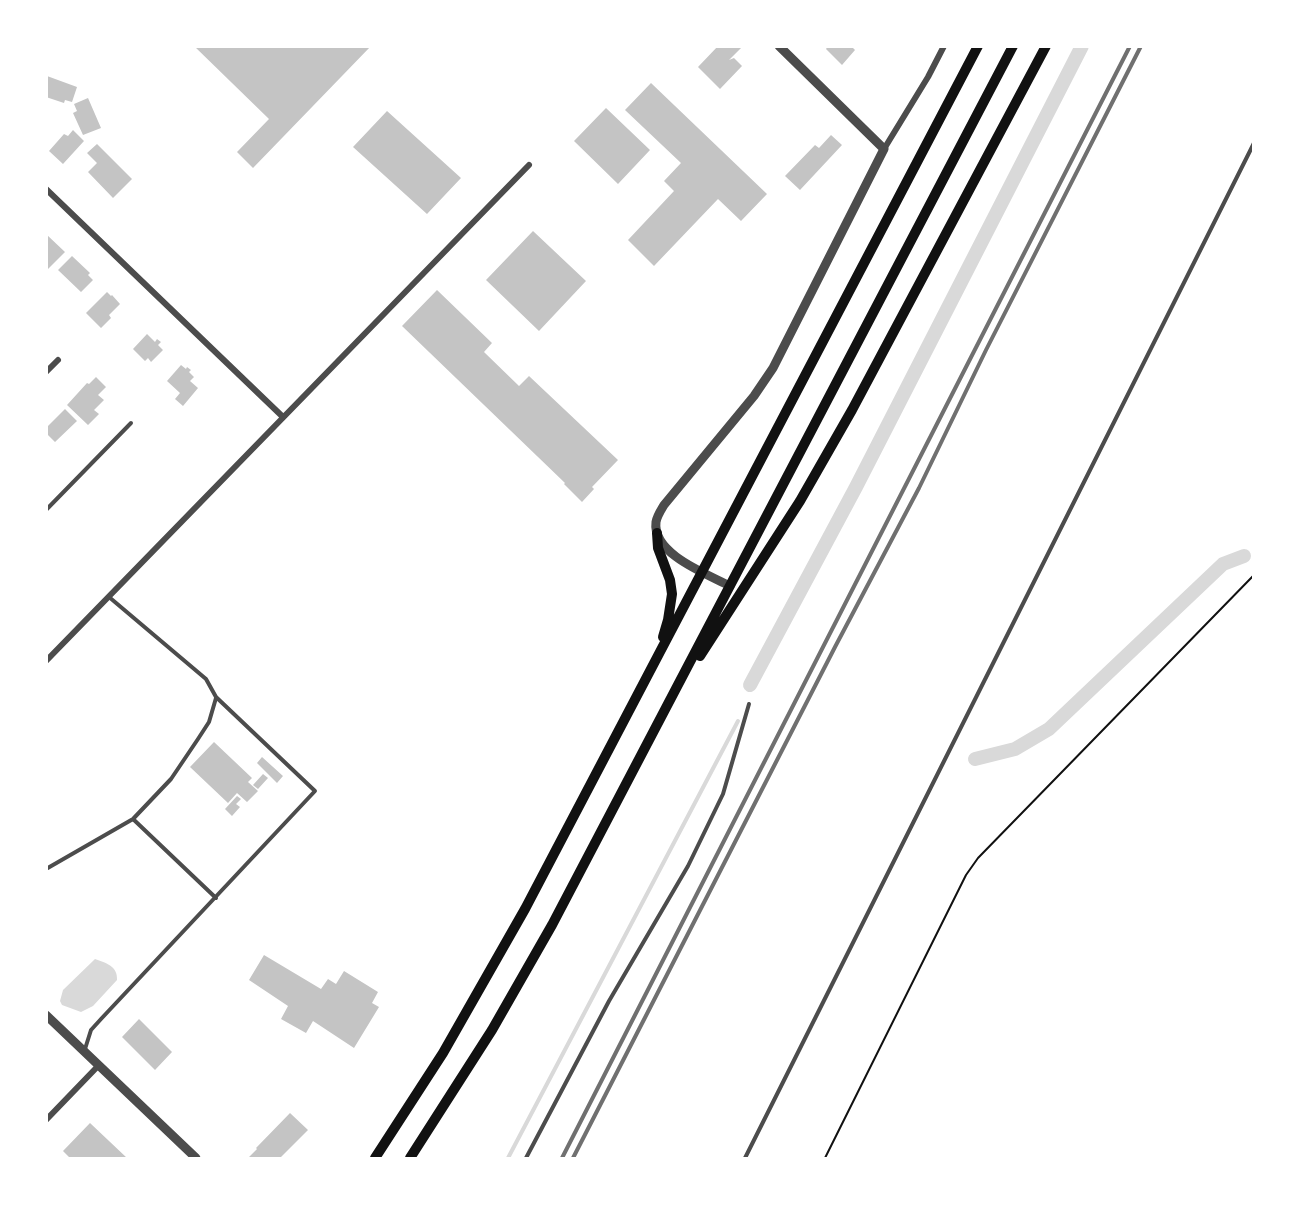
<!DOCTYPE html>
<html>
<head>
<meta charset="utf-8">
<style>
  body { margin:0 }
  #map { position:relative; width:1300px; height:1205px; overflow:hidden; background:#fff; font-family:"Sofia Sans Condensed",sans-serif }
  canvas { display:block }
  .frame { position:absolute; inset:0; border:48px solid #fff; pointer-events:none }
</style>
</head>
<body>
<div id="map">
<canvas width="1300" height="1205"></canvas>
<div class="frame"></div>
</div>
<script>
const ctx = document.querySelector('canvas').getContext('2d');
ctx.lineJoin = 'round';
function fill(path, color) {
  ctx.fillStyle = color;
  ctx.fill(path, 'evenodd');
}
function stroke(path, color, width, dash) {
  ctx.strokeStyle = color;
  ctx.lineWidth = width;
  ctx.lineCap = dash ? 'butt' : 'round';
  ctx.setLineDash(dash || []);
  ctx.stroke(path);
}
fill(new Path2D(`
  M95,959c11,4 23,7 22,21l-24,26 -12,6 -19,-7 -2,-4 3,-11z`), '#d9d9d9');
stroke(new Path2D(`
  M508,1158l230,-437`), '#d9d9d9', 4);
stroke(new Path2D(`
  M750,685l106,-198 226,-441
  M975,759l40,-10 34,-20 174,-165 21,-8`), '#d9d9d9', 14);
fill(new Path2D(`
  M194,46h177l-118,122 -16,-16 32,-33z
  M718,46h25l-14,14 5,-2 8,8 -22,23 -22,-22z
  M828,46h23l4,4 -13,15 -16,-16z
  M47,76l30,11 -5,15 -7,-2 -1,3 -18,-6z
  M651,83l116,111 -26,27 -23,-22 -64,67 -26,-26 46,-49 -10,-10 17,-18 -56,-53z
  M88,98l13,30 -18,7 -10,-22 4,-2 -3,-7z
  M606,108l44,42 -32,34 -44,-43z
  M387,111l74,67 -34,36 -74,-67z
  M73,130l11,11 -21,23 -14,-13 15,-17 4,2z
  M831,135l11,10 -42,45 -15,-14 30,-31 4,3z
  M97,144l35,35 -19,19 -25,-26 9,-9 -10,-10z
  M533,231l53,50 -47,50 -53,-51z
  M46,234l19,18 -19,19z
  M72,256l18,17 -2,2 5,5 -12,12 -23,-22z
  M437,290l55,53 -8,9 35,34 10,-10 89,84 -26,27 2,2 -12,13 -18,-18 1,-1 -163,-157z
  M107,292l4,4 1,-1 8,9 -11,11 2,3 -10,10 -15,-15z
  M147,334l8,8 2,-3 4,3 -3,3 5,5 -12,12 -3,-4 -3,3 -12,-12z
  M181,365l5,4 1,-2 4,3 -2,2 5,5 -4,4 8,7 -15,18 -8,-7 5,-6 -13,-12z
  M96,377l10,10 -8,8 6,5 -10,10 5,4 -11,11 -21,-20 20,-22 2,1z
  M65,409l12,12 -22,21 -9,-9v-5z
  M214,742l38,36 -4,4 10,9 -11,11 -10,-9 -9,10 -38,-36z
  M262,757l21,19 -6,7 -20,-20z
  M263,774l5,4 -10,11 -5,-4z
  M237,796l4,3 -5,5 4,3 -8,9 -7,-7z
  M264,955l57,34 7,-10 8,5 8,-13 34,21 -6,11 7,4 -25,41 -41,-27 -7,12 -25,-14 7,-13 -39,-26z
  M139,1019l33,33 -17,18 -33,-33z
  M290,1113l18,17 -28,28h-32l9,-9 -1,-1z
  M90,1123l37,35h-57l-7,-7z`), '#c4c4c4');
stroke(new Path2D(`
  M825,1158l141,-283 12,-17 276,-283`), '#111', 2);
stroke(new Path2D(`
  M46,510l85,-87
  M133,819l83,79
  M46,869l87,-50 38,-40 27,-40 11,-17 7,-24
  M85,1049l6,-19 10,-11 214,-228 -99,-94 -10,-18 -97,-82
  M526,1158l83,-157 79,-135 35,-72 26,-90
  M745,1158l509,-1015`), '#4c4c4c', 4);
stroke(new Path2D(`
  M884,149l44,-72 16,-31
  M46,189l237,228
  M46,372l12,-12
  M46,661l483,-496
  M46,1120l53,-55`), '#4c4c4c', 6);
stroke(new Path2D(`
  M730,586c-23,-12 -78,-32 -74,-64 1,-6 5,-12 8,-17l90,-109 19,-28 111,-219 -105,-103
  M46,1015l150,143`), '#4c4c4c', 9);
stroke(new Path2D(`
  M657,533l1,15 12,32 2,14 -4,26 -5,17
  M700,656l100,-155 52,-91 194,-364
  M375,1158l68,-105 82,-144 453,-863
  M410,1158l82,-128 60,-105 461,-879`), '#111', 10);
stroke(new Path2D(`
  M562,1158l568,-1112
  M573,1158l262,-511 84,-159 67,-138 155,-304`), '#707070', 4);
</script>
</body>
</html>
